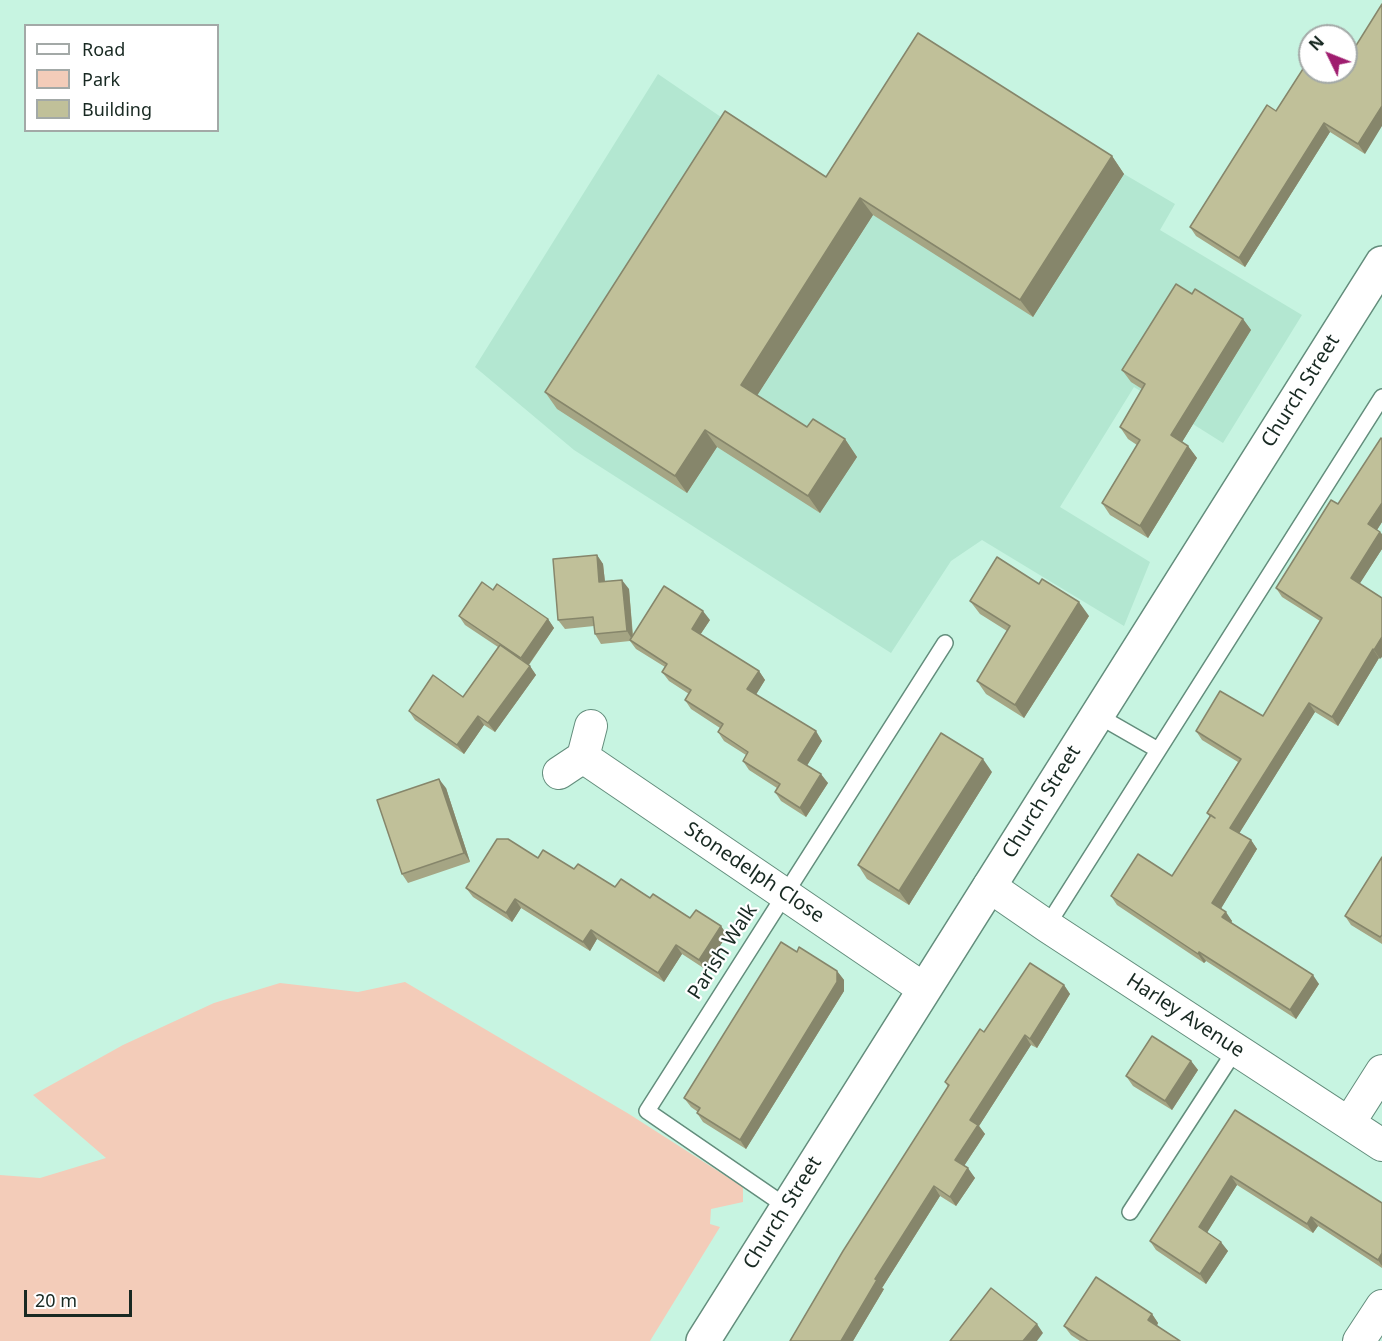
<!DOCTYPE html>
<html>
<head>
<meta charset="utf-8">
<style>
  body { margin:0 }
  #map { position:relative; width:1382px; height:1341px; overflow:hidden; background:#c7f4e1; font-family:"Noto Sans",sans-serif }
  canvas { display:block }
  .legend { position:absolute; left:24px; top:24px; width:195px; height:108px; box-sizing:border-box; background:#fff; border:2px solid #a3a9a7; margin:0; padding:8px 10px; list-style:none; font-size:18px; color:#182922 }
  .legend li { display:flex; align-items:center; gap:12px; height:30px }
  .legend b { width:30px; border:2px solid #a3a9a7 }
  .north { position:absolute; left:1298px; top:24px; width:60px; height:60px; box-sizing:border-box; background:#fff; border:2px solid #a3a9a7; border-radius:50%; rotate:313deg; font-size:16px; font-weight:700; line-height:24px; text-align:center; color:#182922 }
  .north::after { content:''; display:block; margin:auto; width:21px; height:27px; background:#9f1d6f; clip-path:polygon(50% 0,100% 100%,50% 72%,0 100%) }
  .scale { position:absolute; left:24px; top:1290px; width:108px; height:27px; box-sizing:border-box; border:3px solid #182922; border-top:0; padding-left:8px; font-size:18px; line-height:21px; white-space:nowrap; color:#182922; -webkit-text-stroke:4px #fff; paint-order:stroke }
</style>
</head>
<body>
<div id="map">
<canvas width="1382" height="1341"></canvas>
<ul class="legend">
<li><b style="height:8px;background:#fff"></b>Road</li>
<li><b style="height:16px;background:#f3ccb9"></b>Park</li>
<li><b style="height:16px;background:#c0c099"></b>Building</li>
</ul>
<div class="north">N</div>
<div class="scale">20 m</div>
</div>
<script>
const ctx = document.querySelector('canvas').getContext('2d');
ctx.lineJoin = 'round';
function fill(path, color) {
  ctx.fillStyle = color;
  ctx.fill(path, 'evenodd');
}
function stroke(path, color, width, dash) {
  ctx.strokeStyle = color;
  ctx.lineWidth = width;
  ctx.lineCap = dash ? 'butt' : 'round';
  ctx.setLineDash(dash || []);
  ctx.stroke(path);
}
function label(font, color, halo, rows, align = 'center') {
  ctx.font = font + ' "Noto Sans",sans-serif';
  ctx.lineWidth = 4.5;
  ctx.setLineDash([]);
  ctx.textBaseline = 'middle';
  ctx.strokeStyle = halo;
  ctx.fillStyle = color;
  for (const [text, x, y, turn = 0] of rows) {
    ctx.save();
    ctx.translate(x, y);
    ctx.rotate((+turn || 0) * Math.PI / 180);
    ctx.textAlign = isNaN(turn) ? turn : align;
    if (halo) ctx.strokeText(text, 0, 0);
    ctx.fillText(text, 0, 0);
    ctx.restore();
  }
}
fill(new Path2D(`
  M931,50l193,124 51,30 -15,26 142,85 -79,128 -89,-56 -74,120 90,55 -26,64 -142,-86 -31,21 -60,92 -317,-203 -99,-83 183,-293 79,54 101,66z`), '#b3e7d1');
fill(new Path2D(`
  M405,982l224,132 114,73v15l-32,7 -1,15 10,3 -70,114h-650v-166l40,3 66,-20 -73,-63 90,-50 91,-42 66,-20 78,9z`), '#f3ccb9');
const service = new Path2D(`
  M1097,715l61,35
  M1047,926l335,-529
  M787,1207l-140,-96 298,-468
  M1130,1212l106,-163`);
const minor = new Path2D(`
  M583,757l341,232
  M559,773l24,-16 8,-31
  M989,886l58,40 335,219
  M1349,1123l33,-52
  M1359,1341l23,-35`);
const secondary = new Path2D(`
  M703,1341l679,-1078`);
stroke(service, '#638d7c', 18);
stroke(minor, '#638d7c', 34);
stroke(secondary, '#638d7c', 36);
stroke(service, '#fff', 15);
stroke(minor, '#fff', 32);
stroke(secondary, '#fff', 33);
fill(new Path2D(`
  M1347,60l18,94 -35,-22 -85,135 -49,-31 -6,-9 86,-116z
  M1112,156l12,18 -91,143 -160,-102 -116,180 50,32 38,12 12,18 -37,56 -103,-66 -30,46 -130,-84 -12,-17 281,-215z
  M1192,294l51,25 8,11 -69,112 6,4 9,12 -49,80 -38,-23 -8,-12 35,-58 -9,-6 -8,-12 22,-38 -11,-7 -9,-12z
  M1382,439v83l-5,8 5,19 -23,35 21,75 -1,-1 -41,68 -23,-14 -76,121 12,7 6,9 -36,59 11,13 -1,2 88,61 -23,35 -90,-58 -2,2 -87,-58 -6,-9 61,-20 38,-59 -3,-4 31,-51 -36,-22 -6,-9 67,-15 57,-95 -38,-24 -6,-9 62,-84z
  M597,555l6,9 2,18 24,7 4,46 77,-15 -10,15 59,36 6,9 -9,14 66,47 -15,24 21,18 -22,34 -25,-16 -6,-9 2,-4 -28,-18 -6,-9 3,-6 -22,-14 -6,-9 2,-4 -29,-19 -6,-9 4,-6 -20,-13 -7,-9 3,-5 -29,-18 -6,-8 -29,3 -6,-10 -1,-8 -29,3 -7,-9z
  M493,590l55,29 6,9 -25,37 7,10 -41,57 -11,-7 -20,29 -49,-34 -6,-9 54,-14 35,-50 -33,-22 -6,-9z
  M970,601l119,15 -65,102 -38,-24 -9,-13 30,-50 -27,-17z
  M992,772l-83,133 -42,-26 -9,-14z
  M446,788l24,74 -62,21 -6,-9z
  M1382,857v87l-31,-19 -6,-9z
  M538,858l36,11 41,18 35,11 40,20 31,8 6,9 -22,34 -23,-15 -18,28 -67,-43 -7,12 -69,-43 -9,14 -39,-25 -7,-9z
  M797,952l40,19 7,9v11l-98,158 -43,-27 -6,-9 1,-1 -7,-5 -7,-9z
  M1064,985l6,9 -33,54 -6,-3 -52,81 6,8 -21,32 11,12 -19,28 -16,-10 -58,92 2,1 -31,52h-63l158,-254 -3,-5 39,-50z
  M1191,1061l7,9 -26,40 -39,-24 -7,-10z
  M1235,1110l147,93v65l-64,-42 -5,7 -76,-48 -30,47 21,19 -22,33 -50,-34 -6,-9z
  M1152,1314l6,9 -1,3 23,15h-100l-9,-6 -7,-9z`), '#a5a584');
fill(new Path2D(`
  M1382,106v20l-17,28 -7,-10z
  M1324,123l6,9 -85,135 -6,-9z
  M1112,156l12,18 -91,143 -13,-17z
  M860,198l13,17 -120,187 -12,-17z
  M1243,319l8,11 -72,117 -8,-12z
  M705,430l12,17 -30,46 -12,-17z
  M845,439l12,18 -37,56 -12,-17z
  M1188,446l9,12 -49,80 -8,-12z
  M1382,503v19l-7,11 -7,-9z
  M1380,532l2,2v15l-25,39 -6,-10z
  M597,555l6,9 3,27 -7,-9z
  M622,580l7,9 4,52 -6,-10z
  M1079,602l10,14 -65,102 -9,-13z
  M703,611l7,9 -12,18 -6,-9z
  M548,619l6,9 -27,39 -6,-9z
  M1382,637v20l-2,2 -6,-9z
  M1373,649l6,9 -41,68 -6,-9z
  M530,666l6,9 -41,57 -7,-9z
  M759,671l6,9 -11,18 -7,-9z
  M1309,703l6,9 -78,125 -7,-9z
  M478,716l6,9 -20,29 -7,-9z
  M816,731l6,10 -17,28 -7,-9z
  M983,759l9,13 -83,133 -10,-14z
  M821,774l7,9 -22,34 -6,-9z
  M439,779l7,9 24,74 -6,-9z
  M1251,840l6,9 -38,63 -7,-9z
  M515,899l6,9 -9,14 -6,-9z
  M1226,912l6,9 -3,5 -7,-9z
  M721,926l6,9 -22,34 -6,-9z
  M591,930l6,9 -7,12 -7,-9z
  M676,945l6,9 -18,28 -6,-9z
  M1199,952l7,9 -2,2 -6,-9z
  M837,971l7,9v11l-98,158 -6,-9z
  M1313,975l6,9 -23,35 -6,-9z
  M1064,985l6,9 -33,54 -7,-9z
  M1025,1035l6,10 -52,81 6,8 -23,35 -7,-9 15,-40z
  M1191,1061l7,9 -26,40 -7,-9z
  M968,1168l7,10 -19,28 -6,-9z
  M1231,1176l6,9 -32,51 -6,-9z
  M934,1186l6,10 -58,92 2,1 -31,52h-12l34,-62z
  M1311,1217l7,9 -5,7 -6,-9z
  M1221,1242l7,9 -22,33 -6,-10z
  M1382,1253v13l-4,-6z
  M1152,1314l6,9 -3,6 -7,-9z
  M1037,1324l6,9 -6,8h-14z`), '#86866b');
const building = new Path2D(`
  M1382,4v102l-24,38 -34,-21 -85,135 -49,-31 77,-122 9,6 34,-53v14h36v-13l1,1z
  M918,33l194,123 -92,144 -160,-102 -119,187 66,42 6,-8 32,20 -37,57 -103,-66 -30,46 -130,-84 180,-281 101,66z
  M1176,284l16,10 3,-5 48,30 -72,116 17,11 -48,80 -38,-23 38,-63 -20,-13 25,-43 -23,-14z
  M1381,438l1,1v64l-14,21 12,8 -29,46 31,20v39l-8,13 -1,-1 -41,68 -23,-14 -79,125 21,12 -39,63 14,9 -4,5 91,58 -23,35 -91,-58 -1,2 -87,-58 27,-42 34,22 39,-61 4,3 -8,-5 34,-54 -45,-28 24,-40 43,25 59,-98 -46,-30 55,-88 7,4z
  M597,555l2,27 23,-2 5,51 -32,3 -2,-17 -35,3 -5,-61z
  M997,557l42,27 3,-5 37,23 -64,103 -38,-24 33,-55 -40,-25z
  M482,582l11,8 4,-6 51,35 -27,39 -62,-42z
  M664,586l39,25 -11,18 67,42 -12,18 69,42 -18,29 23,14 -21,34 -25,-16 5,-8 -37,-23 5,-9 -30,-20 5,-8 -38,-24 6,-10 -29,-18 5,-8 -37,-24z
  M500,645l30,21 -42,57 -10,-7 -21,29 -48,-34 24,-36 30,22z
  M941,733l42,26 -84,132 -41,-26z
  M439,779l25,74 -62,21 -25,-74z
  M497,839h11l30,19 5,-8 31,19 4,-5 37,23 6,-8 29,19 3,-4 37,24 6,-8 25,16 -22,34 -23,-15 -18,28 -67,-43 -8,12 -68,-43 -9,14 -40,-25z
  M1382,857v78l-2,2 -35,-21z
  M781,942l16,10 2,-5 38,24v11l-97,158 -43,-27 3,-5 -16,-10z
  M1030,963l34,22 -34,54 -5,-4 -55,85 8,5 -23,35 13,8 -18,29 -16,-11 -59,93 2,1 -36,61h-51l53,-90 106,-166 -4,-3 35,-53 4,3z
  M1152,1036l39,25 -26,40 -39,-25z
  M1235,1110l147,93v50l-4,7 -67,-43 -4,7 -76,-48 -32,51 22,15 -21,32 -50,-33z
  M1096,1277l56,37 -4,6 32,21h-92l-24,-15z
  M991,1288l46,36 -14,17h-73z`);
fill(building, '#c0c099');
stroke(building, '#86866b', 1.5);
label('20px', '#182922', '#fff', [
  ["Church Street",1301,391,-58],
  ["Church Street",1042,802,-58],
  ["Stonedelph Close",754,873,34],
  ["Parish Walk",723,952,-57],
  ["Harley Avenue",1185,1016,33],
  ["Church Street",783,1213,-58]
]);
</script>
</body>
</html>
